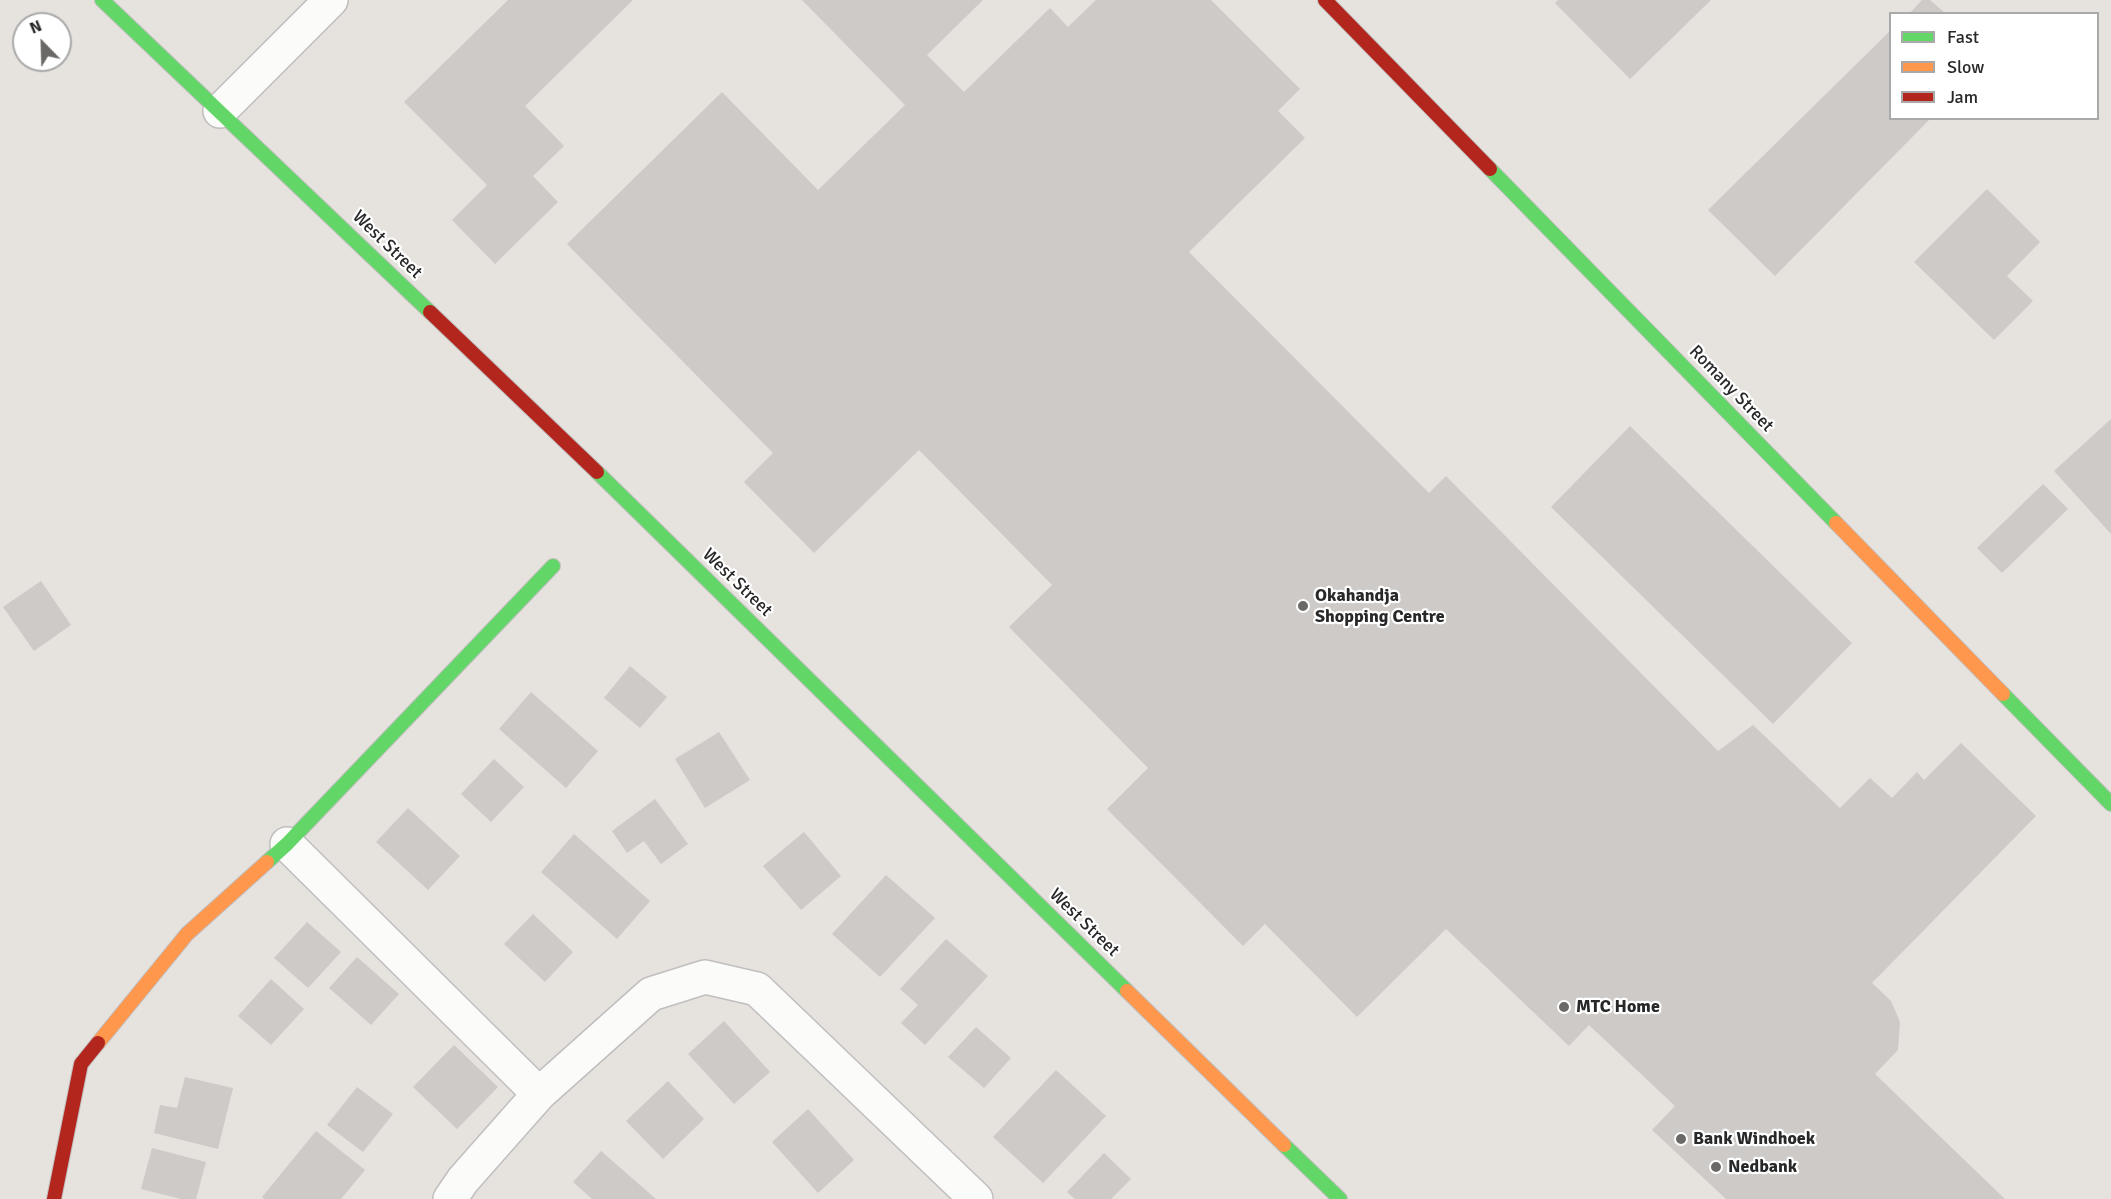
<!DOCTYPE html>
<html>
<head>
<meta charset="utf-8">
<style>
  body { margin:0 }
  #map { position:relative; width:2111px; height:1199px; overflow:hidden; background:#e6e2de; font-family:Signika,sans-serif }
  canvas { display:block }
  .legend { position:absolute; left:1889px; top:12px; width:210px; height:108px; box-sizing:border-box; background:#fff; border:2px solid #a9a9a9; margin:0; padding:8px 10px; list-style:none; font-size:18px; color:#282828 }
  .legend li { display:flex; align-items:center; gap:12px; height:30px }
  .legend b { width:30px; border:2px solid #a9a9a9 }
  .north { position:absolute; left:12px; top:12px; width:60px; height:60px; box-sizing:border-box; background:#fff; border:2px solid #a9a9a9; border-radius:50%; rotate:337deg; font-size:16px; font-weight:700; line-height:24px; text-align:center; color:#282828 }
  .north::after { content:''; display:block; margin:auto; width:21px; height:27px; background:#6a6968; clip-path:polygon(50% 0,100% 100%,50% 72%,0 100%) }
</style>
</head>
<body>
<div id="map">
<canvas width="2111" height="1199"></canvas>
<ul class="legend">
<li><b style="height:8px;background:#63d668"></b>Fast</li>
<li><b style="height:8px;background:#ff974d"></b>Slow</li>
<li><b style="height:8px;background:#b3261e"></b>Jam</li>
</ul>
<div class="north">N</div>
</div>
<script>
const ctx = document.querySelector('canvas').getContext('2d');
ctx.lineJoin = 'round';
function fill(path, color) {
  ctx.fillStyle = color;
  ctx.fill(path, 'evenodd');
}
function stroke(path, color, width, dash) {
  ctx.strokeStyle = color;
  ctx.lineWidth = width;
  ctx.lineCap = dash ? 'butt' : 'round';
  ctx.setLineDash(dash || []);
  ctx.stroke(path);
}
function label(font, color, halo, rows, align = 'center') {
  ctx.font = font + ' Signika,sans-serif';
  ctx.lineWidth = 4.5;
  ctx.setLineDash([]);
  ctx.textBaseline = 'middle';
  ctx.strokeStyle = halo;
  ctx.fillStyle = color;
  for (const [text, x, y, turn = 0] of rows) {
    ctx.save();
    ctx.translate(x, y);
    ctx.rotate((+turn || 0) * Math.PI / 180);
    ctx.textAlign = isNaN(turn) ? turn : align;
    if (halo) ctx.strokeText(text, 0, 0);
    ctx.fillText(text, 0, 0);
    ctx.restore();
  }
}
fill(new Path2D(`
  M508,0h125l-108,106 39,40 -31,30 25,26 -63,62 -43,-44 35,-35 -83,-83z
  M802,0h181l-56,55 37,37 86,-84 18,19 28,-27h115l89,89 -22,22 27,27 -116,114 240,241 17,-17 272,275 35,-26 87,83 30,-30 22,20 25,-26 7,8 37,-37 75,73 -164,167 19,18 9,21 -2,28 -23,24 130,125h-279l-74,-69 23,-24 -86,-81 -20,21 -123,-117 -89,88 -92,-93 -22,22 -136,-137 41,-41 -139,-141 43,-42 -133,-135 -105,103 -70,-71 29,-29 -206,-209 155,-152 96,98 87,-85z
  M1558,0h153l-81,79 -75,-76z
  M1922,0h8l16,14h-37z
  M1890,31v87h41l-156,158 -67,-66z
  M1987,189l53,53 -33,34 26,25 -39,39 -80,-78z
  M2111,419v115l-57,-63z
  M1630,426l222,217 -79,81 -222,-217z
  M2043,484l25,25 -66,64 -25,-25z
  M41,581l30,44 -37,26 -31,-44z
  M630,666l37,31 -27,31 -36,-30z
  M531,692l67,59 -32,37 -67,-59z
  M719,732l31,48 -45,28 -30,-49z
  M494,759l30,28 -33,35 -30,-28z
  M655,799l33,45 -27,20 -17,-23 -17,12 -15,-22z
  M408,808l52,48 -32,34 -52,-48z
  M804,832l37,44 -40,34 -38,-44z
  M574,834l76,67 -33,38 -76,-67z
  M886,875l49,43 -55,59 -48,-43z
  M533,914l40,38 -28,30 -41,-38z
  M307,922l34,30 -33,36 -34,-30z
  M946,939l42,37 -63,69 -24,-22 17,-18 -18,-16z
  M357,957l42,37 -28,31 -42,-37z
  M271,979l33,30 -33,36 -33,-29z
  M724,1021l46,51 -36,32 -46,-50z
  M976,1027l35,31 -27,30 -36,-31z
  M454,1045l44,42 -41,42 -44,-42z
  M1056,1070l50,46 -63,67 -50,-46z
  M185,1077l48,11 -15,61 -64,-16 6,-28 17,3z
  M668,1081l36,38 -41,40 -37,-38z
  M357,1087l36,27 -30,38 -36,-27z
  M808,1109l46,51 -36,33 -46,-51z
  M316,1131l49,39 -24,29h-77l-2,-2z
  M152,1148l54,14 -10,37h-15l-40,-10z
  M601,1151l55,48h-64l-19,-17z
  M1104,1153l27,26 -20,20h-36l-8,-7z`), '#cdcac7');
const street = new Path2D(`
  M220,111l111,-111
  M287,844l252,250
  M450,1199l13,-19 76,-86 112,-100 54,-17 52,12 219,210`);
const fast = new Path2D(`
  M102,0l328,312
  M1490,169l346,354
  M597,472l530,519
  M2003,694l108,110
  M267,862l20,-18 266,-278
  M1284,1145l56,54`);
const slow = new Path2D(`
  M1836,523l167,171
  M1127,991l157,154
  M98,1043l89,-109 80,-72`);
const jam = new Path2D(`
  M1325,0l165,169
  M430,312l167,160
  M54,1199l27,-135 17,-21`);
stroke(street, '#c0bebf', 36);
stroke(fast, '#c0bebf', 16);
stroke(slow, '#c0bebf', 16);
stroke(jam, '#c0bebf', 16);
stroke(street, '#fbfbfa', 33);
stroke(fast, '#63d668', 14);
stroke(slow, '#ff974d', 14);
stroke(jam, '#b3261e', 14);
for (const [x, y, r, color] of [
  [1303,606,6,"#6a6968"],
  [1564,1007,6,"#6a6968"],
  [1681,1139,6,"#6a6968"],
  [1716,1167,6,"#6a6968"]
]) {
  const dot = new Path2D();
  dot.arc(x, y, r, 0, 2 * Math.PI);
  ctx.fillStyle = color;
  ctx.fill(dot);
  stroke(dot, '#fff', 2);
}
label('18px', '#282828', '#fff', [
  ["West Street",387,245,44],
  ["Romany Street",1731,389,46],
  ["West Street",737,583,44],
  ["West Street",1084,923,44]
]);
label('bold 18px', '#282828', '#fff', [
  ["Okahandja",1315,596],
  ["Shopping Centre",1315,617],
  ["MTC Home",1576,1007],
  ["Bank Windhoek",1693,1139],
  ["Nedbank",1728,1167]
], 'left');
</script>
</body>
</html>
